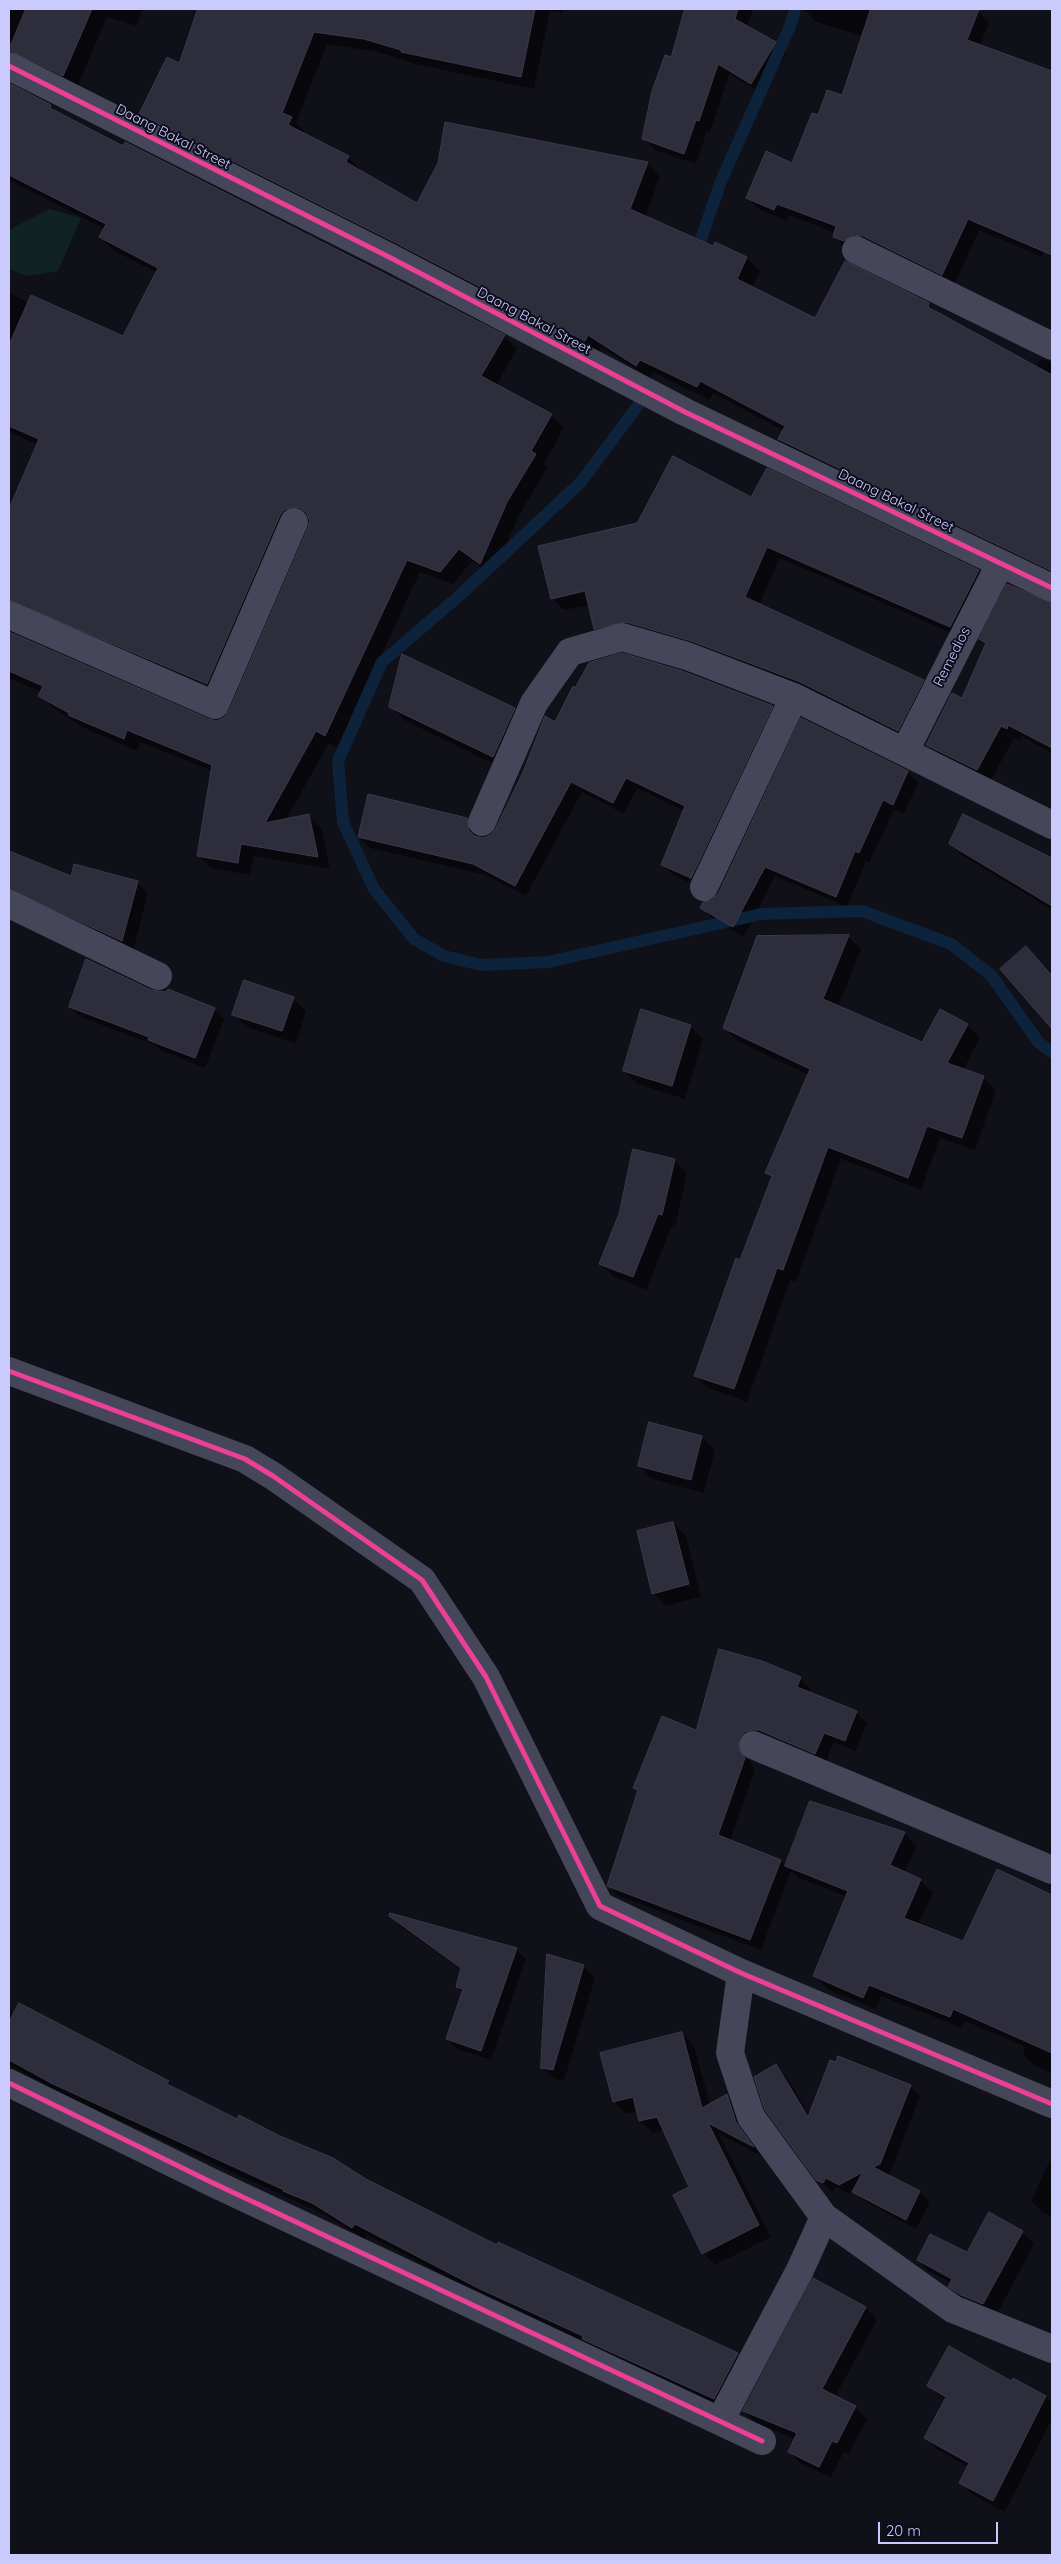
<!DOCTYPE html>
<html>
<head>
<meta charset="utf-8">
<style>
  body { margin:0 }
  #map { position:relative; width:1061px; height:2564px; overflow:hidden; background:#101018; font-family:Quicksand,sans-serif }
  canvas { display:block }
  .frame { position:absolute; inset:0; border:10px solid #cacafd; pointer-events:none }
  .scale { position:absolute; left:878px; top:2522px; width:120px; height:22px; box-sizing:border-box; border:2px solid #cacafd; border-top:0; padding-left:6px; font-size:15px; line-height:18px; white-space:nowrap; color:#cacafd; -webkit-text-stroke:4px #0d0c1c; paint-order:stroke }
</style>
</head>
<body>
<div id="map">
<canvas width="1061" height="2564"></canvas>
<div class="frame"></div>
<div class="scale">20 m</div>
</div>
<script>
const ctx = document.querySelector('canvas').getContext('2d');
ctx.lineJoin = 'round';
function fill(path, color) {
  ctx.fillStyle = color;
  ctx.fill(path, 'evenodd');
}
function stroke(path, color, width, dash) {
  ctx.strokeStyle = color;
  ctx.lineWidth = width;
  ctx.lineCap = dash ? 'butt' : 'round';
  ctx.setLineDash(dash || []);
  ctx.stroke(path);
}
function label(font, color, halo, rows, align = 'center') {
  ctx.font = font + ' Quicksand,sans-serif';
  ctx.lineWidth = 4;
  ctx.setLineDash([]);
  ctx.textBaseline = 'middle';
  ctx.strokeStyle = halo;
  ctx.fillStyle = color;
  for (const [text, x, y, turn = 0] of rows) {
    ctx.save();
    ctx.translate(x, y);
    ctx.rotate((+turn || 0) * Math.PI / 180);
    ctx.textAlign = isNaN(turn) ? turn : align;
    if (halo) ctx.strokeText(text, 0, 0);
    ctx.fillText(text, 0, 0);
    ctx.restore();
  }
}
fill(new Path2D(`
  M49,209l32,9 -23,53 -31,5 -18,-7v-39z`), '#102322');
fill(new Path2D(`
  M9,9h133l-5,17 -30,-9 -30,71 -68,-17z
  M199,9h364l-1,4 -12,-2 -16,78 -119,-25 -37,-12 -51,-8 -31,79 8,8 -1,3 45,23 13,13 -1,2 57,33 22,-42 7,-40 202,40 12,13 -15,41 69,31 2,-4 31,14 13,13 -8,17 64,31 113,-15 10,11 97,53 4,-9 12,3v215l-259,-125 -13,-13 4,-8 -71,-38 -3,7 -57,-28 -3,6 -49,-31 -3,6 -444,-226 -13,-13 38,-49z
  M686,9h67l-6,18 28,16 11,11 -23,40 -34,-20 -19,58 -3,-1 -11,33 -41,-14 -11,-11 28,-80z
  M804,9h129l8,3 2,-3h28l7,2 11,12 -9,23 71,26 1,-4v164l-10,25 -63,-27 -25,56 -108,-37 -11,-12 1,-4 -47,-18 -3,6 -27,-12 -12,-12 46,-33 25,-48 25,-19 20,-61 -47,-14z
  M9,83l41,23 9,8 445,222 13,13 -21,37 55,29 13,13 -20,36 4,3 -29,48 -26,61 -21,-15 -19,23 -33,-12 -82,176 -9,-5 -43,77 23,-4 13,13 8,40 -76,-13 -4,19 -39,-7 -13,-13 14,-84 -72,-29 -3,9 -55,-24 -29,-19 -13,-13 1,-3 -32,-14v-45l199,88 9,1 8,-4 5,-6 80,-183 1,-9 -5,-1 -86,178 -211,-77v-108l29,-67 -29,-13v-139l20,10 95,35 33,-65 -44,-23 -13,-13 5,-8 -96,-49z
  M767,470l211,101 13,13 -28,54 -183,-80 -21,47 164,76 12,12 -25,49 -303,-102 -12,-12 -6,-23 -25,5 -12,-12 200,-99z
  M1045,603l7,2v148l-30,-16 -2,4 -6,-3 -24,44 -50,-24 -13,-13 36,-45 24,-55 -6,-6z
  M391,707l123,2 13,13 -21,48 -102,-50z
  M772,707l11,11 -81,170 -12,-5 82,-173h-3l-81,172 -15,-7 -11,-11 22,-53 -47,-23 -13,26 -42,-22 -56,104 -41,-21 -115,-27 -11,-11 108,-18 11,11 1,8 13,-2 63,-113z
  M802,720l106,52 10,11 -14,31 -10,-4 -25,53 -3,-2 -19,46 -72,-31 -31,61 -32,-19 -10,-10 11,-7 6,-7z
  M963,816l89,44v50l-89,-54 -13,-13z
  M9,851l62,27 66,4 11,11 -15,58 -124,-47z
  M848,936l13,13 -23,58 85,37 44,-19 13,13 -17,32 20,7 13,13 -21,60 -35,-12 -19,52 -80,-31 -45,123 -6,-2 -43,122 -39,-14 -13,-13 77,-196 -6,-6 43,-98 -72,-34 -13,-13z
  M1026,948l26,28v51l-50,-58z
  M151,991l63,18 10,10 -19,49 -45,-18 -5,-5 -74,-28 -11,-10z
  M293,998l13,13 -10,33 -49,-17 -14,-13z
  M690,1026l13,13 -18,60 -48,-15 -13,-13z
  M674,1160l13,13 -12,54h-4l-24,63 -33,-13 -13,-13z
  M702,1437l13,13 -11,43 -52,-14 -13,-13z
  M673,1523l13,13 15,61 -35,9 -13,-13z
  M800,1678l11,11 -2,4 47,19 11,11 -11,28 -22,-9 -9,22 -76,-15 -1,9 7,12 -25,71 51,20 5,5 118,-33 13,13 -13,27 16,7 13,13 -15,32 46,17 77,-51 11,4v178l-17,-7 -12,-12 2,-7 -60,-26 -3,7 -81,-32 -5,13 -49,-20 -12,-13 32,-79 -48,-19 -8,-7 -30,79 -142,-54 -10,-10 30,-94 -4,-4 62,-56z
  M390,1916l126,33 10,10 -35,101 -34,-11 -10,-10 16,-46 -6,-6 5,-17 -62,-44z
  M583,1966l12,12 -31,103 -10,-2 -12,-12z
  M9,2012l159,70 8,8 62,31 127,59 133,67 1,-3 238,111 12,11 -23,44 -131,-59 -6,-6 -98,-45 -124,-65 -3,4 -39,-24 -259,-119 -57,-31z
  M682,2033l12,12 16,60 17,-10 12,13 9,28 15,21 -45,-24 53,104 -56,28 -12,-12 -12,-66 -27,-57 -11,3 -13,-12 -2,-10 -12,3 -12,-13z
  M776,2066l10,10 24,40 100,-30 10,10 -30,78 -3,1 33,17 10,10 -14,27 -52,-28 -10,-9 -5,2 -13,-7 -3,5 -16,-13z
  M1050,2160l2,1v56l-10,-5 -11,-11z
  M1022,2232l12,12 -38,72 -34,-18 -12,-12 1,-3 -21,-11 -12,-12 50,-6z
  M814,2280l52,28 11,12 -42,77 20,10 12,12 -18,35 -5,-2 -13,25 -30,-13 -12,-12 7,-13 -40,-16 -12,-12z
  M1012,2383l34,14 6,6v16l-47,93 -32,-17 -12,-12 8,-16 -31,-17 -12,-12 20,-37 -18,-15z`), '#0007');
stroke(new Path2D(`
  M695,257l26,-76 70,-157 4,-15
  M639,404l-58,78 -122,114 -77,66 -44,99 5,61 31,67 40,50 30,17 37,9 67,-3 213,-48 101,-3 89,33 40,31 48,68 13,9`), '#0d233b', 12);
const building = new Path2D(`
  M26,9h66l-29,67 -54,-26z
  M198,9h337l-14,68 -120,-25v-2l-37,-11 -50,-7 -32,81 10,4 -4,8 61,31 -3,6 71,41 21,-40 7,-41 203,40 -18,47 83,37 2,-4 32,15 -10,22 78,39 30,-57 84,42 -1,4 124,68v196l-274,-132 7,-13 -85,-45 -3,6 -57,-27 -4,6 -48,-31 -3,6 -22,-11 -167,-87 -257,-129 28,-57 12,6z
  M685,9h53l-3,10 41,23 -25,42 -33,-20 -19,57 -3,-1 -12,34 -42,-15 10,-48 13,-36 6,2z
  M871,9h108l-12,31 85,31v184l-84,-36 -26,56 -79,-39 -9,-1 -10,6 -11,-4 3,-11 -59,-22 -3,6 -28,-12 20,-47 26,12 20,-50 6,2 9,-25 15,5z
  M9,83l42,22 -1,3 73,38 2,-4 380,193 -24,41 71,38 -21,37 5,3 -29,48 -27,62 -21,-15 -19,23 -33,-12 -82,176 -9,-5 -51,92 44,-9 9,43 -77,-13 -3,19 -41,-7 15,-91 -85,-35 -3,9 -56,-24 1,-2 -31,-17 5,-10 -34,-15v-39l200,87 7,2 8,-3 5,-7 79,-183 2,-7 -4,-9 -6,-4 -8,-1 -8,3 -4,5 -73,169 -198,-84v-91l30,-70 -30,-13v-81l22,-50 92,41 35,-68 -59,-31 7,-13 -97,-49z
  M673,456l78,41 16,-29 212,102 -29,57 -183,-80 -22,50 179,83 -26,51 -98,-49 -109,-41 -65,-19 -32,7 -9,-38 -34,8 -13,-53 99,-23z
  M1007,584l45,19v145l-44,-23 -1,4 -6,-3 -24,44 -51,-25 26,-52 10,5 24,-55 -7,-4z
  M622,653l60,18 91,35 -82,172 -30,-13 24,-59 -59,-28 -13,25 -42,-21 -56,104 -42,-22 -115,-27 10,-43 99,24 2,13 6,5 8,2 8,-3 5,-7 27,-56 22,-56 10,6 18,-36 2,2 14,-25z
  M402,654l113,54 -22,49 -104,-50z
  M801,718l107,53 -15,34 -10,-5 -24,53 -4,-2 -19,46 -71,-30 -32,60 -33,-19 3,-6 9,-2 6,-6z
  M963,814l89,44v48l-103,-62z
  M9,851l62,25 3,-12 64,17 -16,60 -113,-52z
  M849,935l-26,64 99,43 18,-33 28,15 -21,39 37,13 -22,62 -35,-12 -19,52 -80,-31 -45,123 -6,-2 -43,121 -40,-13 42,-118 4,2 32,-84 -7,-3 45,-104 -87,-41 34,-92z
  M1026,946l26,30v53l-52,-60z
  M86,959l65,31 15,2 2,-3 47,19 -20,50 -47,-18 1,-3 -80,-30z
  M244,980l50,17 -12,34 -50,-16z
  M641,1009l50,16 -19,61 -49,-15z
  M633,1149l42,10 -13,56 -4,-1 -25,63 -34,-13 20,-50z
  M649,1422l53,14 -11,44 -53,-14z
  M673,1522l16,62 -37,10 -15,-63z
  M719,1649l43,12 39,16 -4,10 60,24 -12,30 -21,-8 -9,21 -56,-24h-7l-8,2 -5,7 -1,8 7,11 -27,77 63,25 -31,80 -143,-54 31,-96 -5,-2 29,-72 34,14z
  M810,1801l95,31 -15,33 31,14 -17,39 59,23 34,-72 55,26v158l-99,-44 -3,8 -81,-32 -6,13 -50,-22 35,-85 -63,-25z
  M390,1913l127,35 -36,103 -35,-12 17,-50 -7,-2 5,-19 -72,-52z
  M547,1954l37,11 -31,105 -12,-2z
  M19,2003l150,78 -2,3 70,35 2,-4 41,21 53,22 33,21 131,66 1,-3 240,111 -24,46 -132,-60 1,-3 -105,-48 -123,-64 -3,4 -40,-25 -29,-12 1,-1 -231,-106 -44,-24v-38z
  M682,2032l20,76 25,-14 9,28 18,25 -46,-24 51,102 -57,29 -29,-59 16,-8 -32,-70 -18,4 -6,-24 -20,5 -13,-49z
  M838,2056l73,29 -31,79 -7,3 47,24 -14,29 -54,-28 11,-20 -24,13 -13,-7 -3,5 -7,-3 -51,-70 -11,-33 22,-13 32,53 22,-57 6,2z
  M989,2212l34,19 -40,73 -22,-9 -13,-8 4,-8 -35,-19 13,-26 37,18z
  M813,2278l53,29 -44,82 34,17 -19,37 -5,-2 -13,26 -31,-15 9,-19 -54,-22z
  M949,2346l62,35 2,-3 33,18 -53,105 -34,-18 10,-20 -45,-25 22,-41 -19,-11z`);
fill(building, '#2d2d3c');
stroke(building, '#3c3a4d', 1);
stroke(new Path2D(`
  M9,66l380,191 296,155 367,176
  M856,250l196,96
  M9,615l206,90 79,-183
  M905,751l95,-187
  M482,822l52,-119 36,-51 52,-15 65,19 107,41 258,128
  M704,887l90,-190
  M9,904l149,72
  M9,1371l236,88 28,17 149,104 64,97 114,229 141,67 311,131
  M753,1745l299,125
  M741,1973l-11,80 21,64 73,100 129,92 99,40
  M9,2083l204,100 549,258
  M720,2421l80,-151 24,-53`), '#454659', 28);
stroke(new Path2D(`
  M9,66l380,191 296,155 367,176
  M9,1371l236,88 28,17 149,104 64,97 114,229 141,67 311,131
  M9,2083l204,100 549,258`), '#ea4096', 5);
label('14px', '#cacafd', '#0d0c1c', [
  ["Daang Bakal Street",173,137,27],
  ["Daang Bakal Street",534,321,28],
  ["Daang Bakal Street",896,501,26],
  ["Remedios",952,657,-63]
]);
</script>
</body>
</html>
